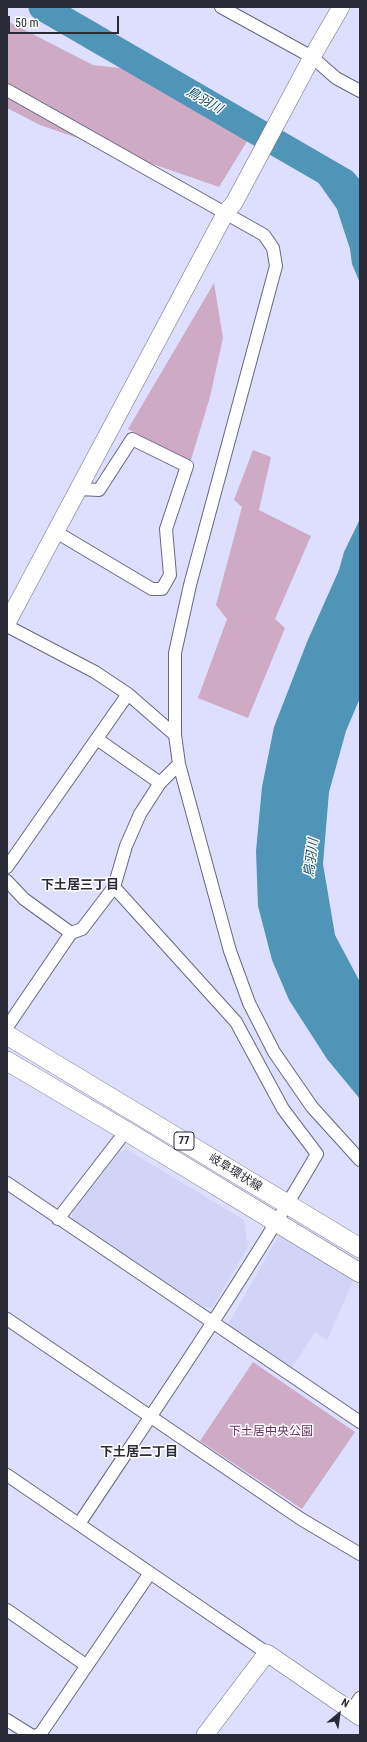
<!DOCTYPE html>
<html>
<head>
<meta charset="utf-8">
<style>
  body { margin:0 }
  #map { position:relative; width:367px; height:1742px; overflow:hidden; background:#dedffe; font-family:"Roboto Condensed",sans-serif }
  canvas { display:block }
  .frame { position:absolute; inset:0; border:8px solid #2b2b37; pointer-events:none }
  .north { position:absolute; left:319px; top:1694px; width:40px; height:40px; -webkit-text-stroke:3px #fff; paint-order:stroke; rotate:29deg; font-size:11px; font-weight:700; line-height:16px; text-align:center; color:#2b2b37 }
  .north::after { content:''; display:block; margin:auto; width:14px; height:18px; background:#2b2b37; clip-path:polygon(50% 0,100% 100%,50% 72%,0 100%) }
  .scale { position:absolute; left:8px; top:16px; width:111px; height:18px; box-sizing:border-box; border:2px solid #2b2b37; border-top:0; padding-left:5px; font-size:12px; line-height:14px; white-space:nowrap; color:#2b2b37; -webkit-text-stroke:3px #fff; paint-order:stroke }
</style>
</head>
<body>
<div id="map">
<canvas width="367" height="1742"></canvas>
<div class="frame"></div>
<div class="north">N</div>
<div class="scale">50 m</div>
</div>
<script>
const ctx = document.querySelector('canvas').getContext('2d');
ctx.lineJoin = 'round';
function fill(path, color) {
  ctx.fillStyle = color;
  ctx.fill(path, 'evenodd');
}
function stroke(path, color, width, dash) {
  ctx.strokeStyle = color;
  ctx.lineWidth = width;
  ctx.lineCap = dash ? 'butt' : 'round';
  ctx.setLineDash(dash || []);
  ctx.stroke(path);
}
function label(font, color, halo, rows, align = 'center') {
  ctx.font = font + ' "Roboto Condensed","Noto Sans JP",sans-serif';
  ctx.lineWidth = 3;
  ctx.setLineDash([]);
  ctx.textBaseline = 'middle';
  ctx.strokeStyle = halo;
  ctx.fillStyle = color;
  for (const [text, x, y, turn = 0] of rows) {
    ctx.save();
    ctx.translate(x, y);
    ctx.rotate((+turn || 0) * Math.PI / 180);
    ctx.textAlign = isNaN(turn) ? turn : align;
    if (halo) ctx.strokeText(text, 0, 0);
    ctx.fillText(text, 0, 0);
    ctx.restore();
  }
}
fill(new Path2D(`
  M126,1149l118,71 4,27 -36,61 -8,-1 -132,-88v-6l48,-61z
  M279,1235l75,44 -27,61 -12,-8 -25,39 -64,-43z`), '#d1d3f7');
fill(new Path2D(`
  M7,21l86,44 35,4 25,13 98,53 -32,52 -179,-62 -33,-17z
  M214,283l9,55 -13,59 -20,66 -62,-34z
  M253,450l18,7 -12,53 52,26 -36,83 10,9 -37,90 -50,-20 29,-79 -11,-14 26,-98 -8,-7z
  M253,1362l102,70 -53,77 -102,-68z`), '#ceaac5');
fill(new Path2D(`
  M289,156l71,27v100l-8,-19 -2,-15 -13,-40 -24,-34z
  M360,519v179l-14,33 -17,61 -6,72 12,71 25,47v117l-33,-40 -38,-59 -17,-40 -14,-54 -2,-55 6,-64 12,-60 33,-85 32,-72 5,-18z`), '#4e95b7');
stroke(new Path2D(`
  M42,7l302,175 16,19`), '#4e95b7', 27);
const street = new Path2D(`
  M221,7l91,50 24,21 24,13
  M7,90l257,145 9,13 3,18 -86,319 -15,68v82l4,29 51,187 19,52 25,49 38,55 48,53
  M56,532l96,57h10l8,-14 -4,-46 21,-63 -55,-27 -33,51 -20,-1
  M7,626l88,46 33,22 47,41
  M97,739l63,44
  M7,867l121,-173
  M7,881l17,18 47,34
  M7,1027l64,-94 11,-4 32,-42 12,-41 14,-32 20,-31 19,-19
  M7,1183l353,239
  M58,1219l68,-88
  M7,1319l294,200 59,35
  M7,1475l260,178
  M79,1524c81,-122 164,-243 238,-370l-34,-45 -47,-87 -122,-135
  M7,1610l80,56
  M351,1711l9,-13
  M7,1720l24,15
  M37,1735l4,-2 109,-160`);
const secondary = new Path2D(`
  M7,623l219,-411 8,-9 78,-146 29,-50
  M205,1735l62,-82 93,64`);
const primary = new Path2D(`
  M7,1035l353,213
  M7,1061l119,70 234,142`);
stroke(street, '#676882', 14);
stroke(secondary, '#676882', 18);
stroke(primary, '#676882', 20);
stroke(street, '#fff', 12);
stroke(secondary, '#fff', 17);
stroke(primary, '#fff', 19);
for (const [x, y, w] of [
  [184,1141,20]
]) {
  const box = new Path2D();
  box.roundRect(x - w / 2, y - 9, w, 18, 3);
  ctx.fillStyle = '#fff';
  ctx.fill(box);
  stroke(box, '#2b2b37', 1);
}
label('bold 11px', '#2b2b37', null, [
  ["77",184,1141]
]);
label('12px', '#2b2b37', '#fff', [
  ["岐阜環状線",235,1173,32]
]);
label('12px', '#6f2c63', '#fff', [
  ["下土居中央公園",271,1432]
]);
label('italic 13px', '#0e4a62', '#fff', [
  ["鳥羽川",204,101,30],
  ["鳥羽川",312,858,-83]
]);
label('bold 13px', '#2b2b37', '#fff', [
  ["下土居三丁目",80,886],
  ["下土居二丁目",139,1453]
]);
</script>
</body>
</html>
